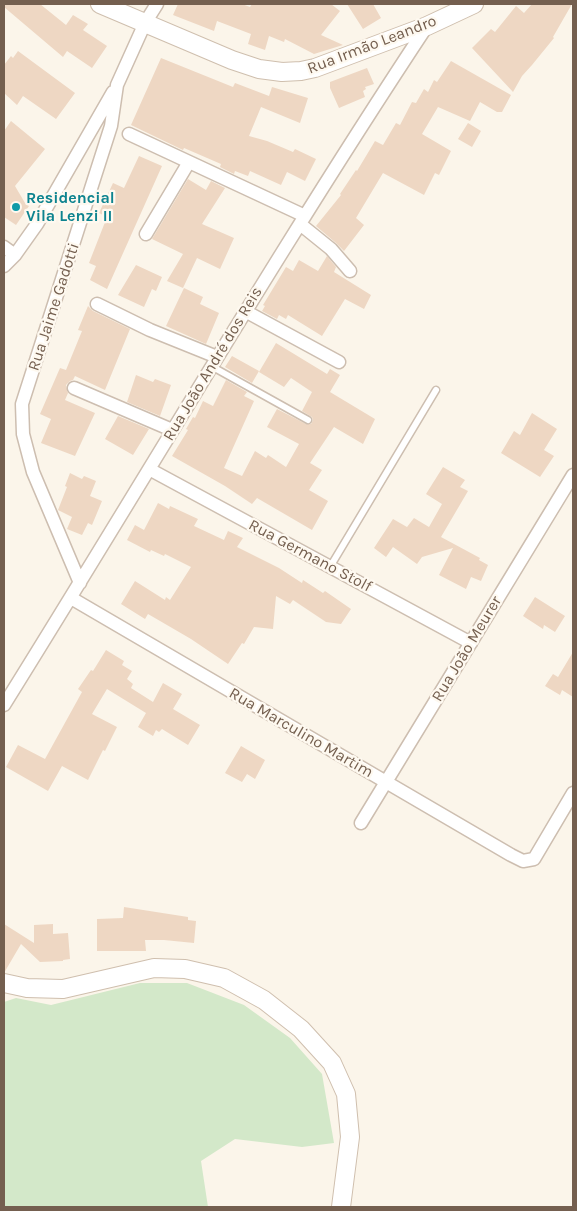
<!DOCTYPE html>
<html>
<head>
<meta charset="utf-8">
<style>
  body { margin:0 }
  #map { position:relative; width:577px; height:1211px; overflow:hidden; background:#fbf5ea; font-family:Karla,sans-serif }
  canvas { display:block }
  .frame { position:absolute; inset:0; border:5px solid #745f4f; pointer-events:none }
</style>
</head>
<body>
<div id="map">
<canvas width="577" height="1211"></canvas>
<div class="frame"></div>
</div>
<script>
const ctx = document.querySelector('canvas').getContext('2d');
ctx.lineJoin = 'round';
function fill(path, color) {
  ctx.fillStyle = color;
  ctx.fill(path, 'evenodd');
}
function stroke(path, color, width, dash) {
  ctx.strokeStyle = color;
  ctx.lineWidth = width;
  ctx.lineCap = dash ? 'butt' : 'round';
  ctx.setLineDash(dash || []);
  ctx.stroke(path);
}
function label(font, color, halo, rows, align = 'center') {
  ctx.font = font + ' Karla,sans-serif';
  ctx.lineWidth = 4.5;
  ctx.setLineDash([]);
  ctx.textBaseline = 'middle';
  ctx.strokeStyle = halo;
  ctx.fillStyle = color;
  for (const [text, x, y, turn = 0] of rows) {
    ctx.save();
    ctx.translate(x, y);
    ctx.rotate((+turn || 0) * Math.PI / 180);
    ctx.textAlign = isNaN(turn) ? turn : align;
    if (halo) ctx.strokeText(text, 0, 0);
    ctx.fillText(text, 0, 0);
    ctx.restore();
  }
}
fill(new Path2D(`
  M140,983h47l57,22 46,33 32,36 12,69 -32,4 -67,-8 -34,22 7,46h-204v-205l12,-4 35,7z`), '#d3e8c9');
fill(new Path2D(`
  M4,4h36l26,21 7,-10 15,9 -5,6 24,16 -15,22 -25,-17 -4,6 -59,-50z
  M178,4h64l8,3 2,-3h79l9,7 -19,24 22,10 -29,9 -29,-15 -1,3 -15,-6 -4,14 -17,-6 3,-10 -34,-13 -3,10 -41,-16z
  M347,4h26l8,14 -18,11z
  M532,4h40l-19,33 1,1 -22,27 -10,11 -9,16 -41,-44 19,-19 4,3 21,-26 8,7z
  M18,51l57,42 -19,26 -33,-23 -6,9 -13,-12v-28l7,-9 2,2z
  M161,58l72,29 2,-4 34,13 3,-9 36,11 -8,25 -39,-16 -12,29 18,5 26,11 2,-3 21,10 -11,22 -18,-9 -6,13 -31,-14 -2,5 -13,-5 -1,3 -14,-7 1,-3 -37,-16 -1,2 -52,-25z
  M451,61l60,34 -9,17h-5l-17,-10 -10,19 -32,-14 -16,27 29,17 -12,24 -4,-2 -11,22 -41,-22 -27,45 8,7 -20,26 -8,-8 -20,-17 25,-31 -1,-1 16,-24 1,1 18,-30 8,4 13,-22 4,2 12,-23 4,1 8,-14 4,3 6,-12 3,2z
  M367,68l7,16 -9,3 1,2 -3,2 2,6 -26,11 -9,-20v-6z
  M11,121l34,28 -30,37 10,17 4,3 -13,19 -12,-8v-86z
  M468,123l13,8 -9,16 -14,-8z
  M139,156l23,10 -55,123 -17,-9 6,-14 -7,-3 18,-46 -8,-4 14,-30 11,5z
  M188,179l18,11 5,-9 14,7 -23,36 32,14 -14,31 -23,-11 -14,30 -16,-7 16,-27 -31,-15z
  M327,256l9,11 -2,5 37,23 -7,14 -19,-10 -23,37 -34,-21 -2,4 -7,-4 -2,4 -15,-8 3,-5 -2,-1 23,-38 7,4 6,-11 19,11z
  M136,265l26,12 -6,14 -4,-2 -8,18 -26,-12z
  M184,288l19,9 -3,7 19,9 -13,31 -40,-18z
  M88,306l5,5 37,18 -25,61 -30,-14 -2,4 -3,1 -4,4 2,8 -3,7 30,13 -20,43 -34,-13 10,-24 -11,-5 20,-46 6,2 16,-39 -4,-1z
  M276,343l51,31 3,-5 10,6 -10,17 45,27 -12,25 -29,-17 -24,36 12,7 -13,20 19,11 -16,29 -55,-32 -5,6 -27,-18 -53,-30 16,-26 -2,-1 7,-12 2,1 8,-17 10,5 13,-26 21,12 -3,4 10,5 -30,67 18,8 13,-25 11,7 2,-3 18,12 13,-23 -32,-17 10,-18 29,15h5l2,-4 -1,-3 -10,-6 10,-19 -21,-14 -7,9 -25,-15z
  M232,356l27,15 -7,12 -27,-16z
  M136,375l17,7 2,-3 16,6 -11,31 -33,-14z
  M532,413l25,16 -13,21 10,6 -14,21 -39,-24 13,-22 6,4z
  M118,416l31,13 -16,26 -28,-16z
  M443,467l22,13 -5,7 8,4 -27,46 39,21 -1,2 9,5 -7,16 -10,-4 -5,12 -27,-14 14,-27 -31,9 -5,7 -24,-17 -7,10 -12,-9 19,-29 14,8 7,-9 15,9 13,-23 -16,-10z
  M70,473l12,6 2,-3 12,5 -6,15 12,5 -10,24 -4,-2 -6,12 -15,-6 5,-12 -14,-7 9,-23 -2,-1z
  M158,503l11,6 1,-3 28,13 -4,7 30,14 4,-9 15,7 -6,9 42,21 23,15 1,-3 20,13 2,-2 26,18 -10,15 -15,-2 -33,-22 -3,4 -14,-8 -3,33 -19,-2 -10,17 -2,-1 -14,21 -37,-25 -43,-25 -3,5 -24,-15 14,-23 30,19 1,-3 4,3 21,-33 -26,-13 -1,2 -13,-6 -1,2 -23,-12 8,-15 9,5z
  M535,597l30,19 -10,16 -11,-7 -1,4 -20,-13z
  M106,650l18,11 -2,4 10,6 -5,8 6,5 -2,4 22,14 10,-19 19,11 -9,15 27,16 -12,20 -26,-16 -3,3 -3,-2 -3,6 -15,-9 8,-14 -39,-24 -15,25 25,13 -12,24 -2,-1 -15,30 -26,-14 -14,25 -42,-24 12,-22 27,14 37,-67 -4,-3 13,-19 2,1z
  M573,652v45l-11,-7 -2,5 -15,-9 8,-12 5,3z
  M241,746l24,14 -10,19 -8,-5 -5,8 -17,-9z
  M124,907l64,10v3l8,1 -2,22 -30,-3h-19l1,11h-49v-32l26,-1z
  M4,924l30,19v-18l19,-1v10l15,-1 2,26 -7,1v1l-23,1 -19,-18 -17,29z`), '#eed7c3');
const lane = new Path2D(`
  M211,366l97,54
  M330,567l106,-177`);
const street = new Path2D(`
  M129,134l176,82
  M300,224l31,25 19,22
  M146,234l43,-72
  M4,247l11,8
  M4,266l11,-11 22,-31 76,-132
  M97,304l53,26 67,27
  M245,311l94,51
  M74,388l98,42
  M149,469l322,174
  M80,583l-47,-111 -10,-38 -1,-30 89,-278 6,-41 28,-62 12,-19
  M71,598l440,257 12,6 11,-2 39,-66
  M4,705c141,-226 276,-457 423,-679
  M361,823l212,-348`);
const secondary = new Path2D(`
  M100,4l132,56 27,9 23,3 19,-1 14,-3 112,-42 47,-22
  M4,983l23,5 36,1 91,-21 31,1 39,9 40,22 37,29 31,34 14,31 4,43 -9,70`);
stroke(lane, '#cdbeb0', 9);
stroke(street, '#cdbeb0', 15);
stroke(secondary, '#cfbfae', 20);
stroke(lane, '#fff', 6);
stroke(street, '#fff', 12);
stroke(secondary, '#fff', 18);
for (const [x, y, r, color] of [
  [16,207,5,"#0f9aa8"]
]) {
  const dot = new Path2D();
  dot.arc(x, y, r, 0, 2 * Math.PI);
  ctx.fillStyle = color;
  ctx.fill(dot);
  stroke(dot, '#fef9f0', 2);
}
label('16px', '#745f4f', '#fef9f0', [
  ["Rua Irmão Leandro",372,45,-21],
  ["Rua Jaime Gadotti",54,307,-72],
  ["Rua João André dos Reis",213,364,-59],
  ["Rua Germano Stolf",310,556,28],
  ["Rua João Meurer",467,649,-59],
  ["Rua Marculino Martim",301,733,30]
]);
label('bold 16px', '#0d838f', '#fef9f0', [
  ["Residencial",26,198],
  ["Vila Lenzi II",26,216]
], 'left');
</script>
</body>
</html>
